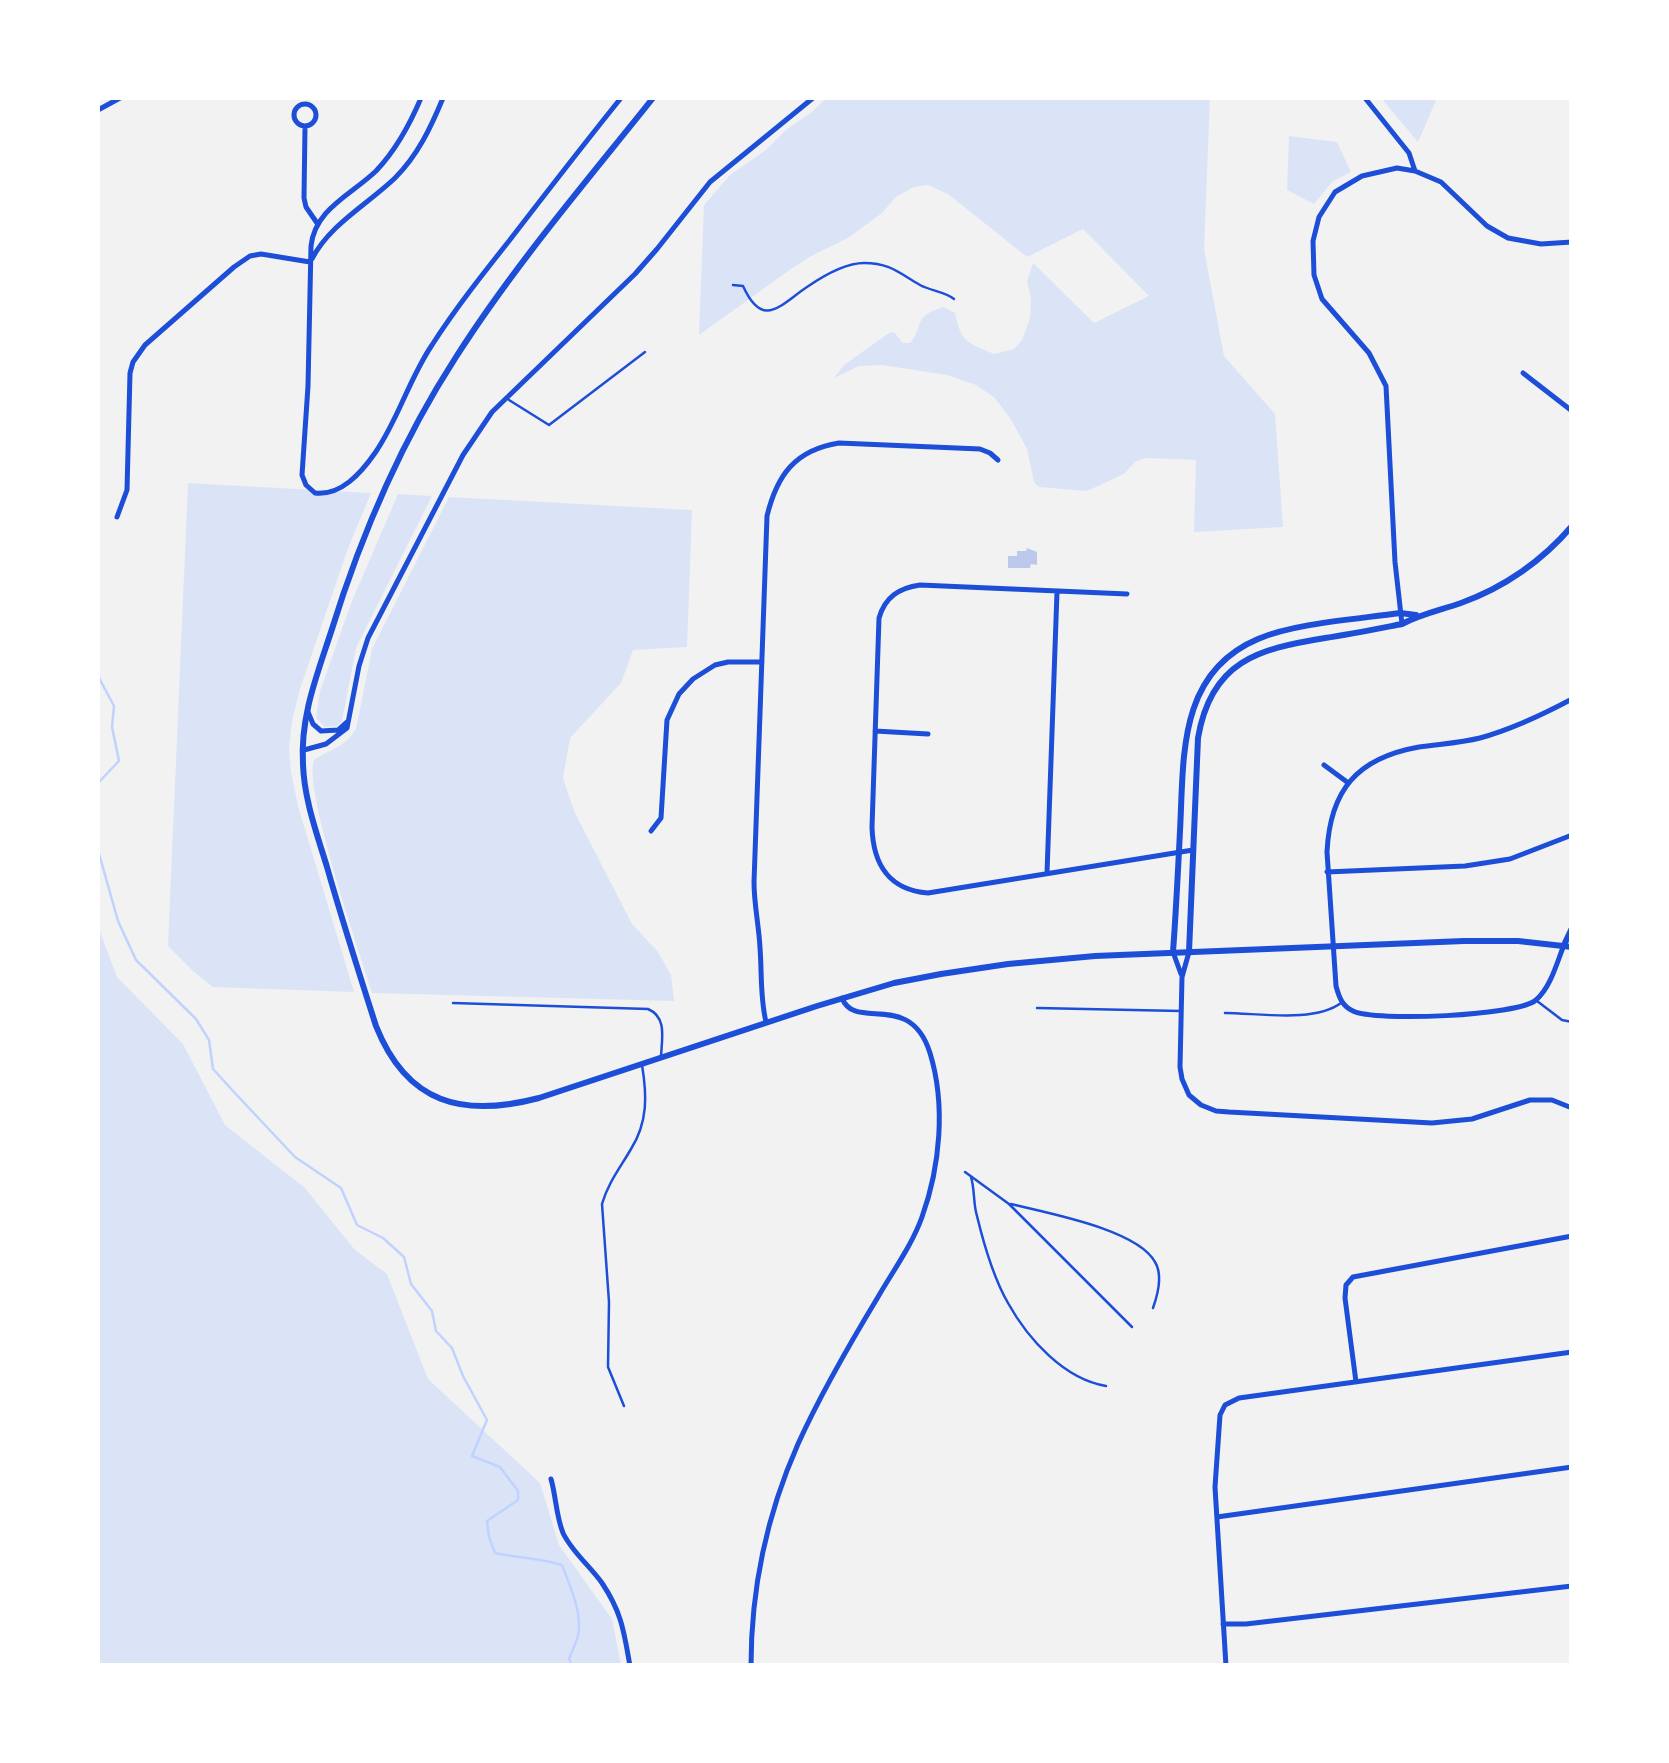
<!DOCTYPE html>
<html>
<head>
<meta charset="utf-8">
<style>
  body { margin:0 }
  #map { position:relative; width:1669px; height:1763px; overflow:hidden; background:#f2f2f2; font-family:Poppins,sans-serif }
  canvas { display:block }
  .frame { position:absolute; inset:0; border:100px solid #fff; pointer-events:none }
</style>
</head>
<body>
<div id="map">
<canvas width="1669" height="1763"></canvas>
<div class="frame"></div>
</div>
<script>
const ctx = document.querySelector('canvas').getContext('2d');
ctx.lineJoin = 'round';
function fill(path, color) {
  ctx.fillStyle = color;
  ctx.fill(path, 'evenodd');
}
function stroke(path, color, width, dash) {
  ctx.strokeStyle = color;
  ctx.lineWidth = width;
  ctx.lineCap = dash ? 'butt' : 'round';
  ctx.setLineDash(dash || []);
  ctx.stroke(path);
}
fill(new Path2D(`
  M826,98h384l-6,151 20,107 51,58 8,113 -89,5 2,-72 -51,-2 -10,4 -11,12 -37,17 -48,-4 -5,-5 -7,-33 -15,-28 -18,-24 -18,-12 -29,-10 -65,-10 -23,1 -25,12 10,-13 45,-32 5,-1 9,11h7c15,-18 2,-27 34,-36l11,6c6,29 12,30 39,41l20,-5 8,-9 8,-22 1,-20 -4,-16 6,-19 61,60 55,-27 -66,-67 -56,28 -79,-63 -20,-9 -14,2 -18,10 -14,16 -34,25 -37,18 -20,13 -92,66 5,-130 26,-30 36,-25 21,-21 25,-17z
  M1381,98h56l-19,44z
  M1289,136l48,6 14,30 -18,9 -19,23 -27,-14z
  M188,483l183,10 -24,58 -47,138 -8,32 -3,27 2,24 7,34 56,186 -141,-5 -20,-16 -25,-25z
  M398,494l34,2 -76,152 -14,73 -5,5 -12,1 -9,-9 4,-27 32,-90z
  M449,497l243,13 -5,137 -54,3 -12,33 -51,55 -7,40 11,33 58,113 26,28 13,23 3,26 -302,-8c-12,-40 -69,-203 -58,-233 18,-12 30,-12 42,-31l16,-80z
  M98,926l19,51 66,67 42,81 80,63 50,62 32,24 41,105 112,104 19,62 53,74 9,46h-523z`), '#dbe4f7');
stroke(new Path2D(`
  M98,676l16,30 -2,21 7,34 -21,22
  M98,850l20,71 18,39 60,59 13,21 4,29 20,22 62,66 46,31 16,37 26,13 21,19 7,27 21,27 4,20 16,17 11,28 24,44 -15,36 28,11 18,24v9l-31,21 2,16 6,16c23,5 45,5 67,12 8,21 21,49 16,71 -2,7 -6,15 -9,23l3,7`), '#bfd3fe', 2.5);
fill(new Path2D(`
  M1027,548l10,4v13l-6,-1 -1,4h-22v-12h9v-5h9z`), '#bdc9ec');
stroke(new Path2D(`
  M733,285l10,1c20,44 37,19 64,1 16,-11 38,-24 57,-24 26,0 35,10 56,22 11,6 26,7 34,14
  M965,1172l44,32 123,123
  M971,1177c4,13 2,26 6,39 7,29 16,61 31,87 20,36 56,76 98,83
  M1011,1204c35,9 126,25 144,58 8,13 3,32 -2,46`), '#1d4ed8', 2.5);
stroke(new Path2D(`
  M509,400l40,25 96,-73
  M1537,1001l25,19 10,2
  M453,1003l195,6c19,8 14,29 13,47
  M1037,1008l144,3
  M1225,1013c33,0 89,10 116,-10
  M624,1406l-16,-39 1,-65 -7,-98c6,-21 18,-36 29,-55 17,-27 16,-54 11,-84`), '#1d4ed8', 2.5);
stroke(new Path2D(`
  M421,98c-11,26 -25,52 -45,73 -25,24 -61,38 -65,75l-3,140 -6,89 4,10 9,8c26,3 46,-20 60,-40 23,-33 34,-74 57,-108 23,-36 50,-70 77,-104 37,-48 74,-96 112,-143
  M1365,98l44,55 6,18
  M294 115a11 11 0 1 1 22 0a11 11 0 1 1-22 0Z
  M98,110l22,-12
  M305,127l-1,71 2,9 11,16
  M312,259c17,-34 56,-55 83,-81 23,-23 36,-51 48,-80
  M1523,373l49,38
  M117,517l10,-27 3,-117 3,-11 12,-17 89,-78 16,-11 11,-2 49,8
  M1127,594l-207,-9c-21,3 -35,12 -41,33l-7,209c1,37 17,63 56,66l265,-43
  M1402,624l-7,-62 -9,-176 -17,-33 -47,-54 -8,-24 -1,-34 6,-24 16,-25 27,-16 35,-8 18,3 26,11 46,44 21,12 33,6 31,-2
  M308,712l5,12 8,7 17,-1 10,-9
  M875,731l53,3
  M304,750l22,-6 21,-16 12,-62 9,-28 95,-183 29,-43 143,-138 22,-25 53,-67 103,-84
  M1324,765l23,17
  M651,831l10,-13 6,-98 12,-26 14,-15 22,-14 13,-3h34
  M1327,872l138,-6 45,-7 62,-24
  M1047,873l10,-281
  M1564,945c-7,17 -13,42 -28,55 -18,16 -161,22 -183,11 -11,-5 -14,-14 -17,-25l-9,-134c3,-62 30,-94 92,-105 20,-3 41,-4 61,-9 33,-9 62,-23 92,-39
  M1173,952l8,22
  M1189,952l-7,25 -2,90 2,12 7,16 12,10 15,6 13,1 203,11 40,-4 58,-19h22l20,8
  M766,1022c-6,-25 -4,-48 -6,-74 -1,-22 -6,-43 -6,-66l13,-366c10,-41 28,-66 72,-73l141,6 10,4 8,7
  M1356,1382l-11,-84 1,-13 7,-8 219,-41
  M551,1479c5,17 5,37 12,54 9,19 27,33 39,50 20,30 22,49 28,83
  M1217,1517l355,-50
  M1223,1624h23l326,-38
  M751,1666c0,-77 16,-152 47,-222 23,-51 51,-99 80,-147 15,-26 34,-52 44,-80 18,-50 24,-112 8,-164 -20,-64 -75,-21 -88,-55
  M1226,1666l-11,-179 5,-72 5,-10 14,-7 333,-46`), '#1d4ed8', 5);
stroke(new Path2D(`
  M1564,945l8,-17
  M1173,952c3,-40 5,-81 7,-121 4,-73 -3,-158 78,-192 37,-16 101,-20 142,-26l16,2
  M1189,952l9,-214c13,-77 60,-89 127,-100 26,-4 51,-9 77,-14 19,-10 39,-14 59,-21 44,-16 81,-42 111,-77`), '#1d4ed8', 6);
stroke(new Path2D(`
  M653,98c-67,84 -139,168 -197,259 -55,85 -95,178 -125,275 -14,43 -31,85 -28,132 1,35 14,70 24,103 15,53 32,106 49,159 31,78 87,92 163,72l278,-92 77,-23 47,-9 67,-10 87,-8 369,-15h54l54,6`), '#1d4ed8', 6);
</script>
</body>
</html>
